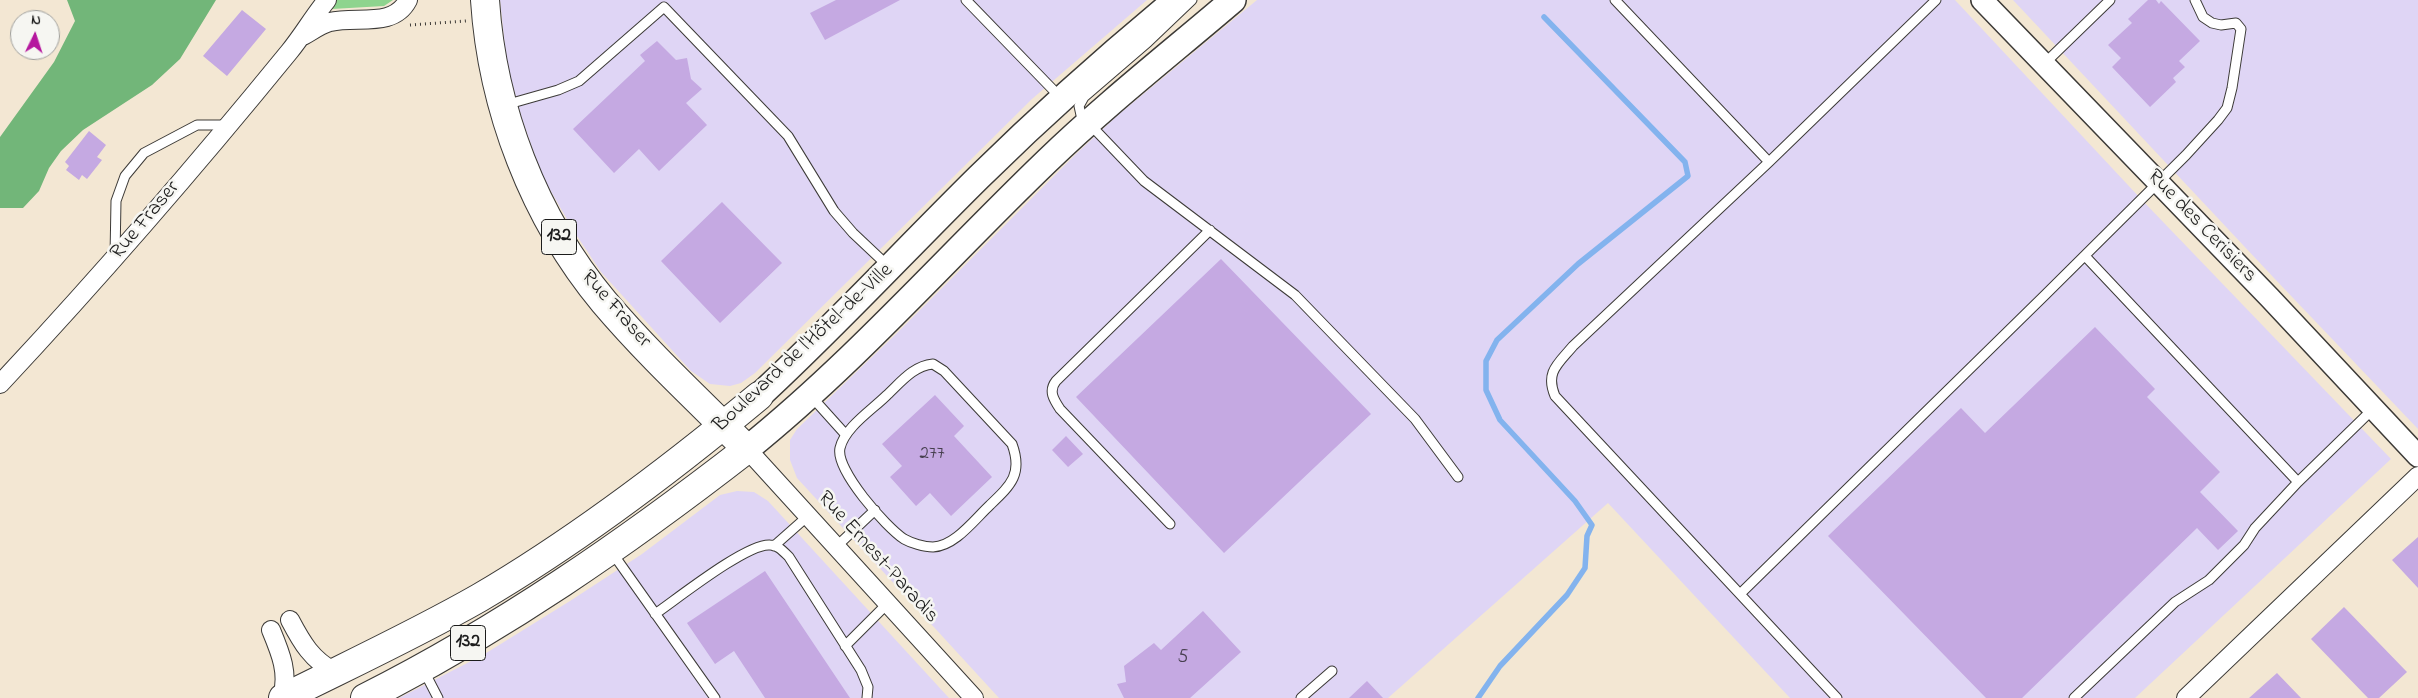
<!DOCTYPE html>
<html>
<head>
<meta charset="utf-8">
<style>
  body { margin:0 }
  #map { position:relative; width:2418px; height:698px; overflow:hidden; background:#f3e7d3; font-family:"Indie Flower",sans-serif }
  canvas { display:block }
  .north { position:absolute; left:10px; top:10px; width:50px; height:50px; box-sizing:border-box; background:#f6f6f2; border:1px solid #9f9f9c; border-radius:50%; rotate:4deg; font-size:14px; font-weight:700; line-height:20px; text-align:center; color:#1c1c1c }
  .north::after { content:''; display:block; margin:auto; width:18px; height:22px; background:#b5179e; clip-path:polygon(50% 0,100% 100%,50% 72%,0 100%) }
</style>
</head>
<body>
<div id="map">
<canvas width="2418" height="698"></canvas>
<div class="north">N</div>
</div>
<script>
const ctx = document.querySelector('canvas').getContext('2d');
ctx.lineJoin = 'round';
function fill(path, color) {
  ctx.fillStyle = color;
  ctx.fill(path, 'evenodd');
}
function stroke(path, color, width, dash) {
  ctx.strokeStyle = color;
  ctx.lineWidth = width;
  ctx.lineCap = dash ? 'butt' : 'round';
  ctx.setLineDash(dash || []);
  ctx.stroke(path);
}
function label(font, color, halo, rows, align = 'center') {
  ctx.font = font + ' "Indie Flower",sans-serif';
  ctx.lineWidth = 5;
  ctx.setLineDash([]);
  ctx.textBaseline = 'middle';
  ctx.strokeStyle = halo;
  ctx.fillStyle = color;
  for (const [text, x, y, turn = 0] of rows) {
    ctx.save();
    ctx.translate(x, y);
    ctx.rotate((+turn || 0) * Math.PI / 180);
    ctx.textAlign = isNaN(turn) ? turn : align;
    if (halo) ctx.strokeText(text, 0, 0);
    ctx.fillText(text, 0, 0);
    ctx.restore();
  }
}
fill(new Path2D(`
  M500,0h647l-115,99 -277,274 -14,10 -11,3 -20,-2 -19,-13 -90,-99 -26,-39 -33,-57 -20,-57 -15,-54z
  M1257,0h698l186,199 250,260 -256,239h-345l-182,-195 -220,195h-389l-202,-220 -7,-18v-20l7,-11 97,-93 183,-183 41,-38z
  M2013,0h405v429l-144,-151z
  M737,491l17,1 14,9 181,197h-550l84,-43 87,-54 72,-47 78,-59z`), '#dfd5f5');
fill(new Path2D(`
  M336,0h57l-9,6 -52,3 -1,-5z`), '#8ed48e');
fill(new Path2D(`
  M67,0h149l-36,59 -28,26 -69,45 -22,21 -12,17 -10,23 -16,17h-23v-71l54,-75 21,-41z`), '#72b679');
stroke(new Path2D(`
  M1478,698l22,-32 67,-71 18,-27 2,-32 5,-11 -17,-24 -75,-81 -14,-30v-29l11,-21 81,-76 110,-88 -3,-14 -141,-145`), '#83b3ee', 5.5);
fill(new Path2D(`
  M836,0h64l-75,40 -15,-27z
  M2148,0h8l3,4 2,-3 39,40 -21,20 6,6 -12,11 3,4 -26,25 -38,-40 9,-9 -13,-13 24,-22 -4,-4z
  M242,10l24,19 -39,47 -24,-20z
  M657,41l19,19 11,-2 4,21 11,10 -16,14 21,22 -48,46 -20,-22 -25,24 -41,-44 72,-68 -5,-6z
  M89,131l17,14 -9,12 5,3 -15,19 -5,-4 -3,5 -13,-10 3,-4 -4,-4z
  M722,202l60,61 -62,60 -59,-62z
  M1221,259l150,155 -147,139 -148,-156z
  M2095,327l60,62 -8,8 73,75 -20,20 38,39 -20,19 -21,-22 -175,170h-36l-158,-162 133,-128 24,25z
  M935,395l29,31 -10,10 38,41 -41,39 -21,-23 -14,13 -26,-29 12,-11 -20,-22z
  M1066,436l17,18 -15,13 -16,-17z
  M2418,537v51l-26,-28z
  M765,571l85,127h-85l-31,-47 -19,13 -28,-41z
  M2344,607l63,65 -28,26h-11l-57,-59z
  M1203,611l38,41 -51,46h-66l-7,-14 9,-2 -2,-16 30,-23 7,7z
  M2277,673l24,25h-52z
  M1367,681l16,17h-34z`), '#c5a9e2');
const service = new Path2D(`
  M966,0l95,98
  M1192,0l-44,42 -64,55 -5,9 2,9 63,66 151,114 120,124 43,58
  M1615,0l154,162
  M2044,64l66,-64
  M505,105l53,-15 21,-9 85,-74 124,129 46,75 19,22 35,33
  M115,256l1,-55 9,-25 19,-23 53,-28h30
  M2085,256l213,226
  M933,364l11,7 68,73c11,30 -1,41 -22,61 -16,15 -35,41 -57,42 -9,0 -22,-4 -29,-8 -18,-12 -69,-69 -64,-91 5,-21 32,-38 47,-53 14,-13 26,-29 46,-31z
  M810,395l36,40
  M1170,524l-110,-115c-6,-9 -12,-18 -4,-28l154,-151
  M774,546l35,-31
  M837,546l38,-36
  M611,551l104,147
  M1740,594l305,-299 141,-140 32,-35 9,-12 5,-20 9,-59 -5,-6 -15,2 -9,-2 -9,-6 -8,-17
  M655,614c22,-15 92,-71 115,-69 8,0 13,6 19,12l72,113 7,17 -1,11
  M845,646l43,-43
  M424,671l14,27
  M1301,698l31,-27
  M1837,698l-282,-302c-10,-24 3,-32 18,-50l196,-184 167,-162
  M2074,698l101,-96 34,-22 35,-35 11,-17 43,-46 75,-73`);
const minor = new Path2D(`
  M303,36c9,-5 17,-11 27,-14 26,-7 63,7 78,-22
  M0,384c100,-107 196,-218 289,-332 14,-17 24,-35 38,-52
  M747,449l227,249
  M290,620c12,23 22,40 45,52
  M271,630c10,24 18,43 11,68
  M2186,698l232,-222`);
const tertiary = new Path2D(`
  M1982,0l288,298 148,158`);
const secondary = new Path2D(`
  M759,396c76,-70 146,-146 220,-219 63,-62 129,-121 197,-177
  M747,449c108,-87 200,-192 300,-288 59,-57 124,-108 186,-161`);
const primary = new Path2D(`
  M283,698c66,-33 133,-64 196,-100 99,-58 191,-128 280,-202
  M365,698c137,-69 261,-155 382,-249 -48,-48 -99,-95 -143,-147 -70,-84 -112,-194 -119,-302`);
stroke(service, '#3c3a37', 11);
stroke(minor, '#3c3a37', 20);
stroke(tertiary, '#3c3a37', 24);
stroke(secondary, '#3c3a37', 28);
stroke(primary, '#3c3a37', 30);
stroke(new Path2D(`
  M410,25l56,-4`), '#3c3a37', 3, [1, 4]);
stroke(service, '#fff', 9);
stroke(minor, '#fff', 18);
stroke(tertiary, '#fff', 21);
stroke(secondary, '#fff', 25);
stroke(primary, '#fff', 28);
label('19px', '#463f4e', null, [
  ["277",932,455],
  ["5",1183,659]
]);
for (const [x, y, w] of [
  [559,237,35],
  [468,643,35]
]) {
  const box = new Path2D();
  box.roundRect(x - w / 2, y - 17.5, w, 35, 4);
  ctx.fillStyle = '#f6f6f2';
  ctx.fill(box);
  stroke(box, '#1c1c1c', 1);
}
label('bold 20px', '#1c1c1c', null, [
  ["132",559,237],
  ["132",468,643]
]);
label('21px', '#1c1c1c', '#f6f6f2', [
  ["Rue Fraser",146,221,-50],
  ["Rue des Cerisiers",2201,227,46],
  ["Rue Fraser",615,310,49],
  ["Boulevard de l'Hôtel-de-Ville",804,349,-43],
  ["Rue Ernest-Paradis",877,558,48]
]);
</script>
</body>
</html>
